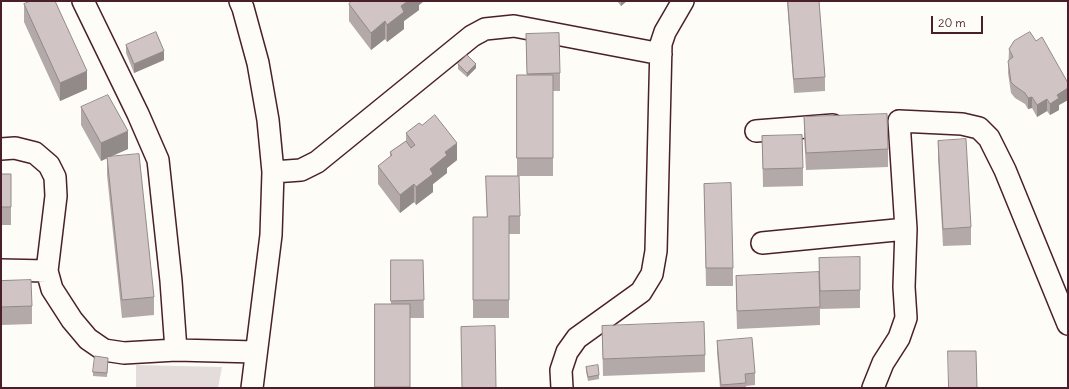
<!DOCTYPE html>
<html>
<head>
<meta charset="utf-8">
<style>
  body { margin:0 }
  #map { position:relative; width:1069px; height:389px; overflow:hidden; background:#fdfcf7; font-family:Delius,sans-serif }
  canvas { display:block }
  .frame { position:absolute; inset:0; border:2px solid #4a1f2b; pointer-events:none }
  .scale { position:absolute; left:931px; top:16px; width:52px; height:18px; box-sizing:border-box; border:2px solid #4a1f2b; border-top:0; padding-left:5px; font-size:12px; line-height:14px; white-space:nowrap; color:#4a1f2b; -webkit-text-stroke:3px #fdfcf7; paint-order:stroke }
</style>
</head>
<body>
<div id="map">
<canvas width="1069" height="389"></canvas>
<div class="frame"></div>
<div class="scale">20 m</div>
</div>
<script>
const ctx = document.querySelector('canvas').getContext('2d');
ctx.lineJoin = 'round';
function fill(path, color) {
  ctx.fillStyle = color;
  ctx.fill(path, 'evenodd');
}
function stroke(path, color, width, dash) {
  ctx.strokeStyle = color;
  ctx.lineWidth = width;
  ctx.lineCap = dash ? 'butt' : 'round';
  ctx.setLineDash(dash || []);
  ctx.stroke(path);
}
fill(new Path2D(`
  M136,365l86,2 -4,21h-82z`), '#e3dcda');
const minor = new Path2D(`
  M83,1l55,113 20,46 13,121 5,69
  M240,1l3,7 15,55 10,57 5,52 -2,63 -19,153
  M756,131l77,-6
  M1,149l14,-1 20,5 14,12 6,12 1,19 -9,75 5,18 20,31 16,19 16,11 20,3 52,-3 80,2
  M273,172l28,-2 16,-8 155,-126 13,-7 29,-3 147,28
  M762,243l144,-14
  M1,270l46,1
  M562,388l-1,-18 6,-18 10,-14 64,-46 11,-18 4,-23 5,-207 4,-12 18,-31
  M873,388l10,-25 16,-25 7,-20 -2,-31 2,-58 -7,-108 63,3 17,4 10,10 16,32 63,154`);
stroke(minor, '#4a1f2b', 24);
stroke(minor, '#fdfcf7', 21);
fill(new Path2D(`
  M352,1h72l-5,4v5l-15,11v8l-17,13 -2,-3 -14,11 -22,-29v-17z
  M617,1h10l-6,5z
  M787,1h32l6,76v14l-31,2z
  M24,4l63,85 -27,12 -36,-79z
  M526,34l34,39v18h-7v85h-36v-101h10z
  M1036,41l32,42v17l-9,5v5l-9,5 -3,-4 -10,6 -5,-9 -4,1 -3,-5 -10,-6 -4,-5 -3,-20 1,-24z
  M126,45l38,15 -30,13 -8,-20z
  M458,64l18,4 -9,9 -9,-8z
  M81,107l47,42 -19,8 45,140v18l-32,3 -15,-143v-17l-6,3 -20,-36z
  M804,117l84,32v18l-82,3 -2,-35z
  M406,133l51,27 -10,8v5l-14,11v8l-17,13 -2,-3 -14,11 -22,-29v-18l12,-9v-5l16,-11z
  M762,136l41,32v18l-40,1z
  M938,141l33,86v18l-28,1 -5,-87z
  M1,174h10v51h-10z
  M486,176l34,40v18h-11v84h-36v-101h14z
  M704,184l29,84v18h-27z
  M819,258l41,32v18l-40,1z
  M391,260h32l1,58h-14v70h-35v-84h16z
  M736,276l84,31v18l-83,4 -1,-36z
  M1,281l31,25v18l-31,1z
  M602,326l103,29v17l-102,4z
  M717,341l38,32v12l-9,1v2h-26l-3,-36z
  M108,362l-1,15 -14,-1v-4z
  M586,367l13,8v4l-11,2 -2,-10z`), '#b3a9a9');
fill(new Path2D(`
  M408,1h16l-5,4v5l-15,11v8l-17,13v-17l14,-19z
  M621,1h6l-6,5z
  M385,21v18l-14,11v-17z
  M164,51v9l-30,13v-9z
  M476,64v4l-9,9v-4z
  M87,71v18l-27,12v-18z
  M1068,88v12l-9,5v5l-9,5v-11l7,-9z
  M1032,97v11l-4,1v-11z
  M1047,99v12l-10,6v-12z
  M128,131v18l-27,12v-18z
  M457,143v17l-10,8v5l-14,11v8l-17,13v-18l14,-18 15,-17z
  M414,184v18l-14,11v-18z`), '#928a89');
const building = new Path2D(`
  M31,1h24l32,70 -27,12 -36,-79z
  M352,1h56l-7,5 3,6 -17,13 -2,-4 -14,12 -22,-29z
  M788,1h31l6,76 -31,2z
  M156,32l8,19 -30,13 -8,-19z
  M1030,32l6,9 6,-4 26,46v5l-11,7 2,3 -9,6 -3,-5 -10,6 -5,-8 -4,1 -3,-5 -10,-7 -4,-4 -3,-21 5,-4 -4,-8 5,-8z
  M559,33l1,40 -33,1 -1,-40z
  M467,55l9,9 -9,9 -9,-9z
  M517,75h36v83h-36z
  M108,95l20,36 -27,12 -20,-36z
  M887,114l1,35 -82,4 -2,-36z
  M435,115l22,28 -12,9 2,3 -17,14 3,5 -17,13 -2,-3 -14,11 -22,-29 14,-11 -2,-3 16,-11 5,7 4,-3 -9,-12 13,-10 3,2z
  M802,135l1,33 -40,1 -1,-33z
  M966,139l5,88 -28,2 -5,-88z
  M139,154l15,143 -32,3 -15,-143z
  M1,174h10v33h-10z
  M486,176h33l1,40h-11v84h-36v-83h14z
  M731,183l2,85h-27l-2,-84z
  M860,257v33l-40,1 -1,-33z
  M391,260h32l1,40 -33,1z
  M819,272l1,35 -83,4 -1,-35z
  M31,280l1,26 -31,1v-26z
  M375,304h35v83h-35z
  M704,322l1,33 -102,4 -1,-33z
  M495,326l1,62h-34l-1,-61z
  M752,338l3,35 -10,1 1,9 -25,2 -4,-44z
  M948,351h28l1,37h-28z
  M95,356l13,2 -1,15 -14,-1z
  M598,365l1,10 -11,2 -2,-10z`);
fill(building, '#d0c5c4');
stroke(building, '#928a89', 1);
</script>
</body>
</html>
